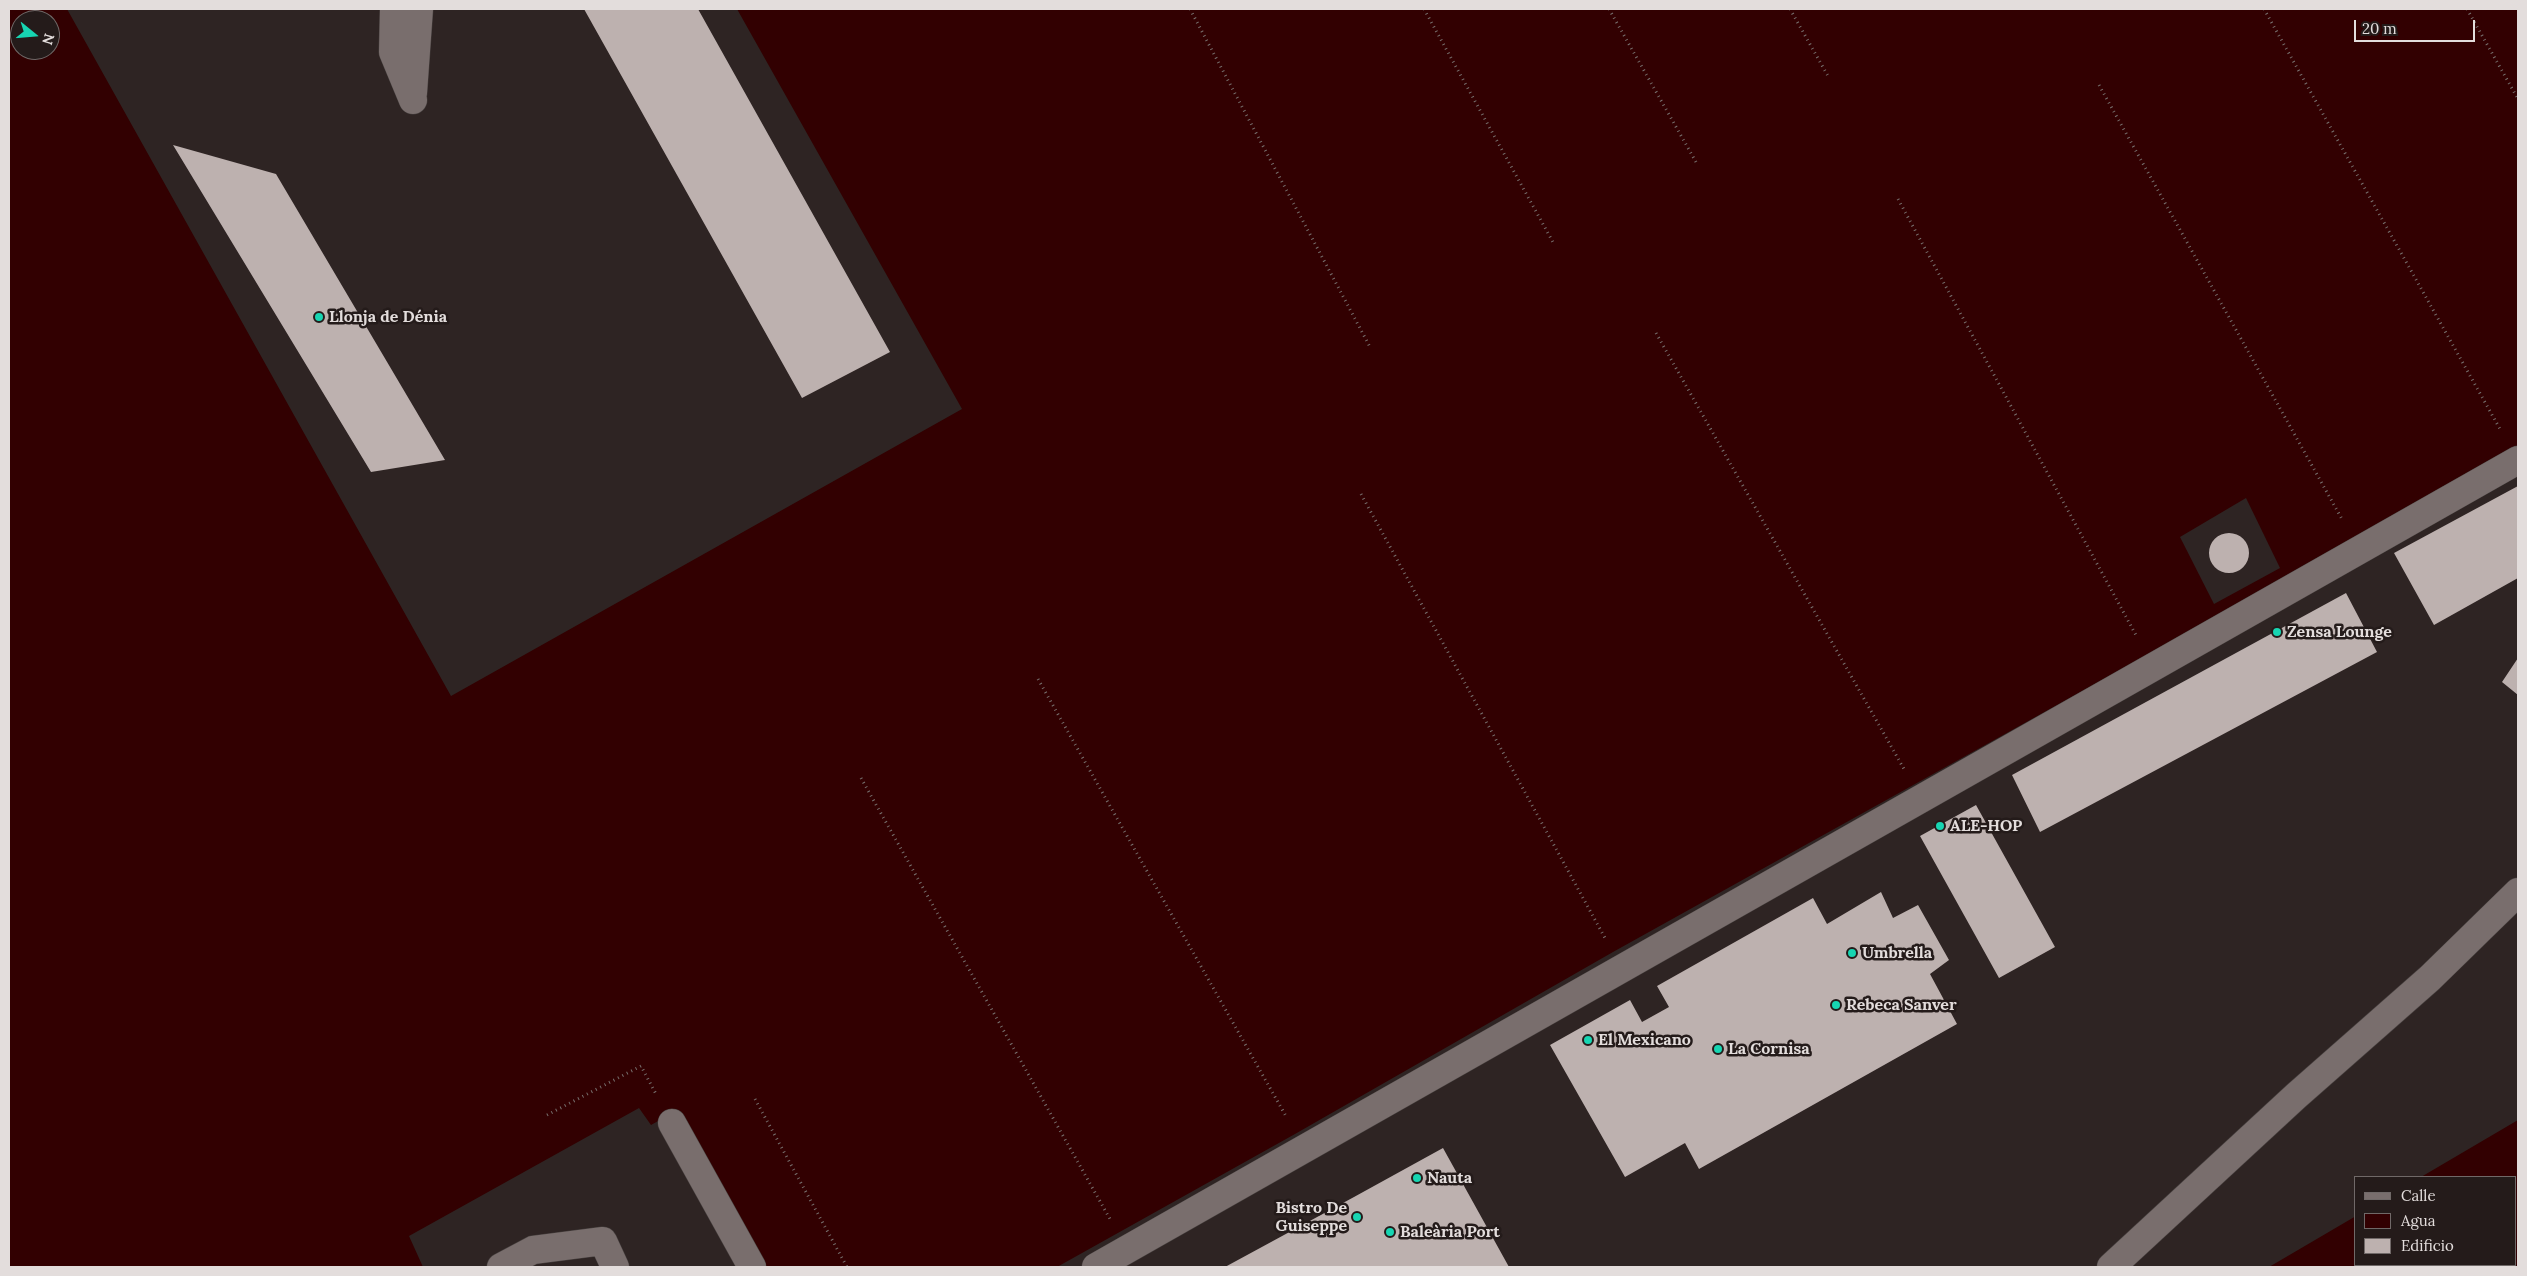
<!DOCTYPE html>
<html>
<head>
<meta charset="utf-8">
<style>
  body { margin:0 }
  #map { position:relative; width:2527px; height:1276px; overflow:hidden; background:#2e2423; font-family:Lora,serif }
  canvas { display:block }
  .frame { position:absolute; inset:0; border:10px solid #e3dddc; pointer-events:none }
  .legend { position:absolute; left:2354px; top:1176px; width:162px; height:90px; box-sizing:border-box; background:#241b1a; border:1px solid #706968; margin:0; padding:6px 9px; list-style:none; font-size:15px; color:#e3dddc }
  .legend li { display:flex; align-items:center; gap:10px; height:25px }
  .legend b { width:25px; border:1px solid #706968 }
  .north { position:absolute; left:10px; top:10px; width:50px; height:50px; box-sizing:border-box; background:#241b1a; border:1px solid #706968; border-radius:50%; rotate:107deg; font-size:14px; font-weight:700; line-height:20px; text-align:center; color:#e3dddc }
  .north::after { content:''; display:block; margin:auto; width:18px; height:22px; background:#17d5b2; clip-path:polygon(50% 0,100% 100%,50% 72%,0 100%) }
  .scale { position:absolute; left:2354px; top:20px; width:121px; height:22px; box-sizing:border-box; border:2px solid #e3dddc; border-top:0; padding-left:6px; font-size:15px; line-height:18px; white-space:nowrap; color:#e3dddc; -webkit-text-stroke:4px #241b1a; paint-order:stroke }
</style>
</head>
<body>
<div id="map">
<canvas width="2527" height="1276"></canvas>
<div class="frame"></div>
<ul class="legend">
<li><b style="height:6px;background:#796e6d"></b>Calle</li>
<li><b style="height:14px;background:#320001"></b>Agua</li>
<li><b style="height:14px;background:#bdb1af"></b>Edificio</li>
</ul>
<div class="north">N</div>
<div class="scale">20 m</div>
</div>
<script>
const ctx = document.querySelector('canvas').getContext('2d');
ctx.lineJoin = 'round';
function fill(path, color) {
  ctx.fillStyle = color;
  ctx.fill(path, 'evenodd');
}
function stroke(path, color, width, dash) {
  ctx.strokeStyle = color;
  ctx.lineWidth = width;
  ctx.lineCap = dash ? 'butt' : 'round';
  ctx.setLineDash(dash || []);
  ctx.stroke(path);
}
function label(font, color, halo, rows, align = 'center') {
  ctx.font = font + ' Lora,serif';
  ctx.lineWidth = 5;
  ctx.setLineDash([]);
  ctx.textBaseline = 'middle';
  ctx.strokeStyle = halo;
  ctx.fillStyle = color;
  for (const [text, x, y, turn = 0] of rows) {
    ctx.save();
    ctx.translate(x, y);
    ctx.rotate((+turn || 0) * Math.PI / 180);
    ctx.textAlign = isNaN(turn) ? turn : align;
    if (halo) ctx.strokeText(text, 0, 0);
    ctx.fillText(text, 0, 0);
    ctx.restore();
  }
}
fill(new Path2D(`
  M9,9h58l384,687 511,-287 -225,-400h1781v436l-371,210 -534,297 -318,182 -238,133h-293l-88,-156 -25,14 -12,-17 -230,128 14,31h-414zM20,20h30v30h-30z
  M2518,1120v147h-249l87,-51v49h160v-88h-95z`), '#320001');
fill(new Path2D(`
  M2246,498l34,70 -66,36 -34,-67z`), '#2e2423');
fill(new Path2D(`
  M584,9h114l192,343 -88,46z
  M173,145l103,29 169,286 -74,12z
  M2518,486v92l-84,47 -40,-72z
  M2209 553a20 20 0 1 1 40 0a20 20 0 1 1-40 0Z
  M2346,593l31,59 -337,180 -28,-57z
  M2518,658v37l-16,-13z
  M1976,805l79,142 -56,31 -79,-142z
  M1881,892l12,26 25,-13 31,55 -19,14 27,50 -258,145 -14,-26 -60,34 -75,-132 80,-45 12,22 27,-15 -12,-21 156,-88 14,26z
  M1443,1148l66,119h-284l129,-70z`), '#bdb1af');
const minor = new Path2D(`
  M394,9l-1,43 20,48
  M413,93l6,-84
  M672,1123l80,144
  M501,1267l32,-17 70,-9 12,26
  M1096,1267l1422,-807
  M2111,1267l185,-171 134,-118 88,-86`);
stroke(minor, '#47403f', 29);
stroke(new Path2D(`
  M1190,9l180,338
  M1424,9l130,235
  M1609,9l87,153
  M1790,9l38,67
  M2264,9l236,420
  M2467,9l51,90
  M2099,85l244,436
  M1898,199l239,438
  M1656,333l248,436
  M1361,494l244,444
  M1038,679l249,439
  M861,778l249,441
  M755,1099l92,168
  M547,1115l94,-49 15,28`), '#776f6e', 3, [1, 4]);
stroke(minor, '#796e6d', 28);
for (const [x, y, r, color] of [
  [319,317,5,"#17d5b2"],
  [2277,632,5,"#17d5b2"],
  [1940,826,5,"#17d5b2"],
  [1852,953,5,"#17d5b2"],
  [1836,1005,5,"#17d5b2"],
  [1588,1040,5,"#17d5b2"],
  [1718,1049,5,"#17d5b2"],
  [1417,1178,5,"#17d5b2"],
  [1357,1217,5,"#17d5b2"],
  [1390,1232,5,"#17d5b2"]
]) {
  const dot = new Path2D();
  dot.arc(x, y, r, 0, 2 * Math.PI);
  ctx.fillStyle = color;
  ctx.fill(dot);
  stroke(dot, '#241b1a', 2);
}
label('bold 16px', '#e3dddc', '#241b1a', [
  ["Llonja de Dénia",329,317],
  ["Zensa Lounge",2287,632],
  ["ALE-HOP",1950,826],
  ["Umbrella",1862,953],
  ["Rebeca Sanver",1846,1005],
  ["El Mexicano",1598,1040],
  ["La Cornisa",1728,1049],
  ["Nauta",1427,1178],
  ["Bistro De",1347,1208,"right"],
  ["Guiseppe",1347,1226,"right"],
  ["Baleària Port",1400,1232]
], 'left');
</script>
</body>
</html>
